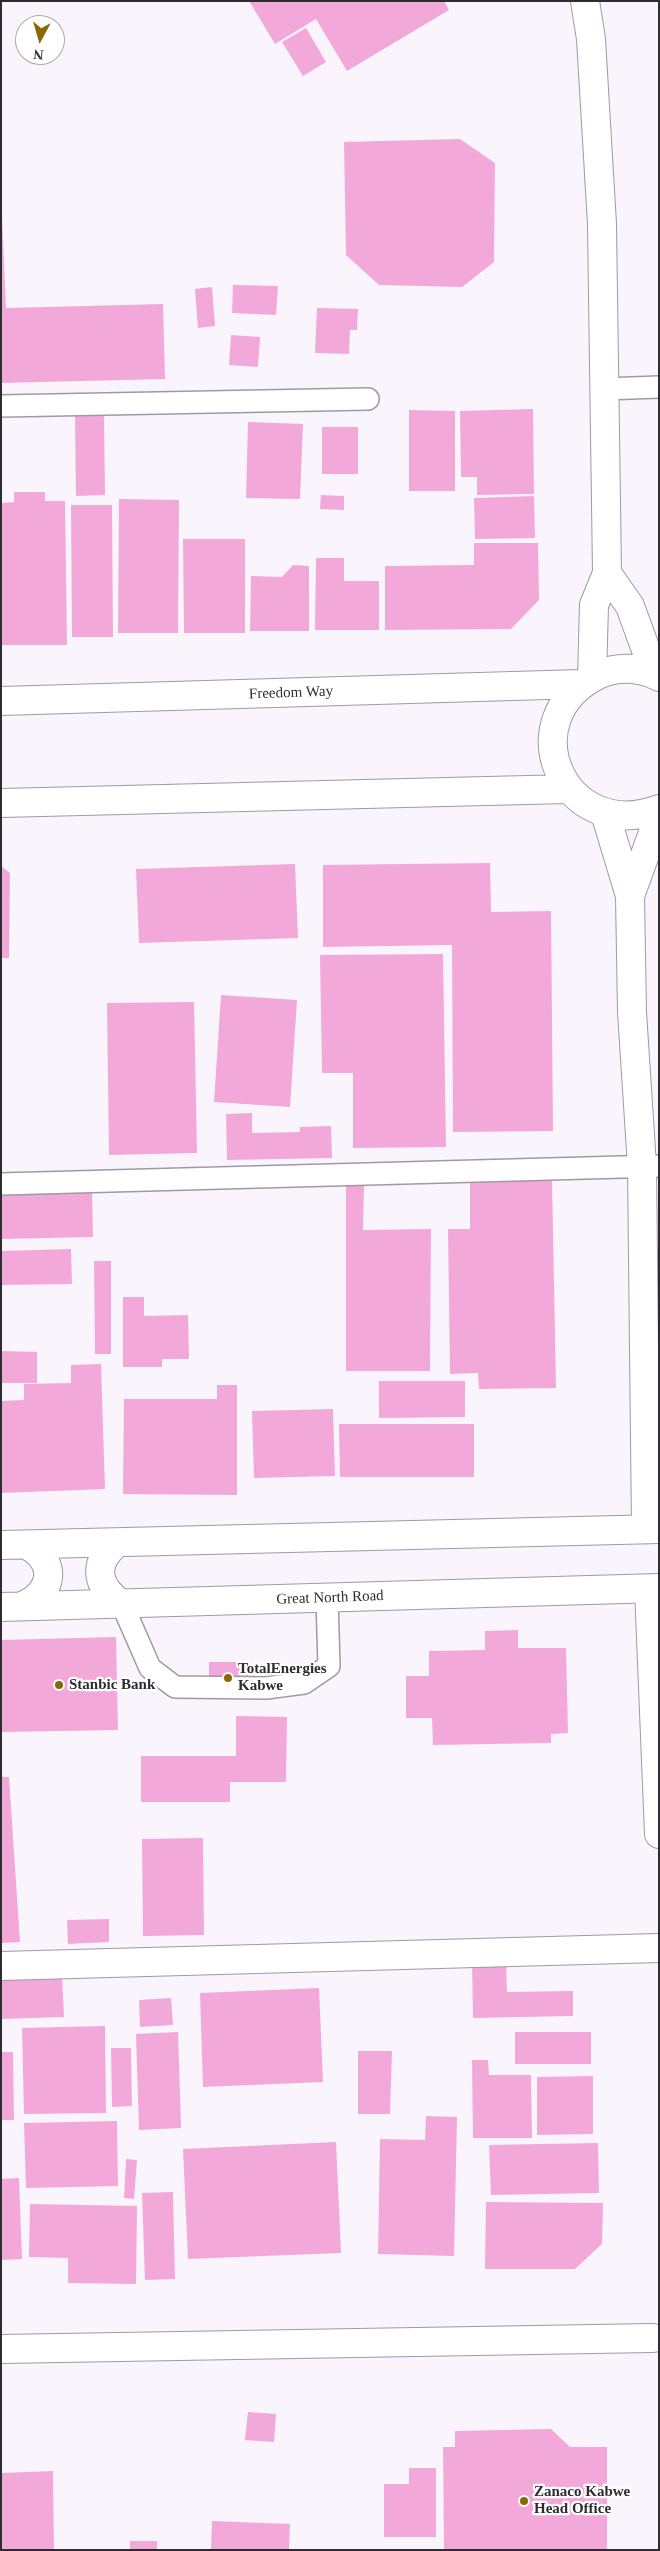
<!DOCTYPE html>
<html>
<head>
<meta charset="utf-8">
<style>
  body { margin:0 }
  #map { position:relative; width:660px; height:2551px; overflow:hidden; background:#faf4fd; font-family:Georgia,serif }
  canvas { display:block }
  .frame { position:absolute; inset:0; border:2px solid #2f2c31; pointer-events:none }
  .north { position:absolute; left:15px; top:15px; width:50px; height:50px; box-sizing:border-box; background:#fff; border:1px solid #acabad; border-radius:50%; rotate:186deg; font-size:14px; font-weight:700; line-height:20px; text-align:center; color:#2f2c31 }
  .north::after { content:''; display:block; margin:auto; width:18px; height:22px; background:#8a6807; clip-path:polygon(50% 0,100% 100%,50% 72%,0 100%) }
</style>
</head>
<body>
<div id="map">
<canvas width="660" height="2551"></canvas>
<div class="frame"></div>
<div class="north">N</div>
</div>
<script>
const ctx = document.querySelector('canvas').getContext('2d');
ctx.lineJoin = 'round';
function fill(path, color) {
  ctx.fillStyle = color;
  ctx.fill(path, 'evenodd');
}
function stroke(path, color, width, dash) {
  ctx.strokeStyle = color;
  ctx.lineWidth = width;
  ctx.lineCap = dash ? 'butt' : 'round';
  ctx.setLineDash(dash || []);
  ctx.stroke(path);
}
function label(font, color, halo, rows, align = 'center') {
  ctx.font = font + ' Georgia,serif';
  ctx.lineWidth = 4.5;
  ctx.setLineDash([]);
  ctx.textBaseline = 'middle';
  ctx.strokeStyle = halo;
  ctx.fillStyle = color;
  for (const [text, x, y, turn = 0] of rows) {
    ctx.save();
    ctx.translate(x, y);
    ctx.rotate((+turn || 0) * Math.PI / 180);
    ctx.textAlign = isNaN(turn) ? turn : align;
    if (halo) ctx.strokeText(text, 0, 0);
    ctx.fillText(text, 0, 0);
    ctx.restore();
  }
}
fill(new Path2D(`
  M249,1h195l5,9 -102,61 -31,-52 -41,25z
  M306,28l20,34 -23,14 -21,-34z
  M460,139l35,24 -1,99 -32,25 -83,-2 -33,-30 -2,-113z
  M1,193l5,115 157,-4 2,75 -164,4z
  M233,285l45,1 -2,29 -44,-2z
  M212,287l3,39 -17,2 -3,-39z
  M317,308l41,1 -1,21h-7l-1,24 -34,-1z
  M231,335l29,2 -2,30 -29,-2z
  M533,409l1,85 -57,1v-18h-16l-1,-66z
  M409,410l46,1v80h-46z
  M75,416h29l1,79 -29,1z
  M248,422l55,2 -3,75 -54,-1z
  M322,427h36v47h-36z
  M14,492h31v9h20l2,144h-66v-142l13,-1z
  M321,495l23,1v14l-24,-1z
  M534,496l1,42 -60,1 -1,-41z
  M119,499l60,1 -1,133h-60z
  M71,505h41l1,132h-41z
  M183,539h62v94h-61z
  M474,543h64l1,57 -28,29 -126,1v-64l89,-1z
  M316,558h28v23h35v49h-64z
  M293,565l16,1v65h-59l1,-55 31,1z
  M490,863l1,49 60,-1 2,220 -100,1 -1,-187 -129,2v-82z
  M295,864l3,74 -159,5 -3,-74z
  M1,866l9,7 -1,85h-8z
  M443,954l3,193 -93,1v-75h-31l-2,-118z
  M221,995l76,5 -7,107 -76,-5z
  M194,1002l3,151 -88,2 -2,-152z
  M252,1113v20l48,-1v-5l31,-1 1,32 -105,2 -1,-46z
  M552,1180l4,208 -77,1 -1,-16 -28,1 -2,-145h22v-48z
  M346,1186h18l-1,44 68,-1 -1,142h-84z
  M92,1188l1,49 -92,2v-49z
  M71,1249l1,35 -71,1v-34z
  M94,1261h17v93h-16z
  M123,1297h21v19l44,-1 1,44h-27v8h-39z
  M1,1351l36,1v31h-36z
  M101,1364l4,125 -104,4v-92l23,-1v-16l47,-1v-18z
  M379,1381h86v36l-86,1z
  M217,1385h20v110l-114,-1 1,-95h93z
  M333,1409l2,67 -81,2 -2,-67z
  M339,1424h135v53h-134z
  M518,1630v18h48l2,85 -17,1v9l-118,2 -1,-27h-26v-42h23v-25l56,-1v-19z
  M116,1637l2,93 -117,2v-92z
  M209,1662h39v32h-39z
  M236,1716l51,1 -1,65h-56v20h-89v-46h95z
  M1,1777h8l11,165 -19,1z
  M203,1838l1,97 -61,1 -1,-97z
  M109,1919v23l-41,2 -1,-24z
  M506,1959l1,33 66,-1v25l-100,2 -1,-58z
  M62,1975l2,42 -63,2v-43z
  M319,1988l4,94 -120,5 -3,-94z
  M171,1998l2,27 -33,2 -1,-27z
  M105,2026l1,87 -82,1 -2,-86z
  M178,2032l3,96 -42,2 -3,-96z
  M515,2032h76v32h-76z
  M111,2048h20l1,58 -20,1z
  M358,2051h34l-2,63h-32z
  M1,2052h12l1,68h-13z
  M472,2060h16l1,15h42l1,63h-59z
  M593,2076v58l-56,1v-58z
  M426,2116l31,1 -3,139 -76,-2 2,-115 45,1z
  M117,2121l1,65 -92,2 -2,-65z
  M336,2142l5,111 -153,6 -5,-110z
  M598,2143l1,50 -108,2 -2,-50z
  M126,2159l11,1 -3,39 -10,-1z
  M19,2178l3,81 -21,1v-81z
  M173,2192l2,87 -30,1 -3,-87z
  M486,2202l117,1 -1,41 -27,25h-90z
  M30,2204l107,2 -1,78 -68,-1v-25l-39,-1z
  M248,2412l28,2 -2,28 -29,-2z
  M551,2429l19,18h37v103h-163l-1,-103h12v-16z
  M409,2468h27v69h-52v-53h25z
  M53,2471l1,79h-53v-77z
  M212,2521l78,3 -1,26h-78z
  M130,2541h27v9h-27z`), '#f2a9da');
const lane = new Path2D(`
  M604,389l55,-2
  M1,406l367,-7
  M1,1184l658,-18
  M122,1604l28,64 25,19 91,1 38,-5 25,-17 -2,-68`);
const street = new Path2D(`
  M605,813l25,83 2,116 10,154 4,363
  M630,896l29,-80
  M649,1589l10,245
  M1,1966l658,-18
  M1,2349l652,-11`);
const secondary = new Path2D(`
  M585,1l6,38 11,185 5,349 -13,32 -2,73
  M607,573l23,33 25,69
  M659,677c-18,-10 -41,-11 -59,-3 -92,43 -37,171 59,135
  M1,701l580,-17
  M1,803l567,-14`);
const highway = new Path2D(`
  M117,1543c-25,20 -21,44 5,61
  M1,1545l658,-16
  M22,1606c32,-13 36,-44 5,-61
  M1,1607l658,-19`);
stroke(lane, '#a198a6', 24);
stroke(street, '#a198a6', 30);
stroke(secondary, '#a198a6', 30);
stroke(highway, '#a198a6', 30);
stroke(lane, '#fff', 21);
stroke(street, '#fff', 28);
stroke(secondary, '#fff', 28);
stroke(highway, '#fff', 28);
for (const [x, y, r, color] of [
  [228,1678,5,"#8a6807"],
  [59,1685,5,"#8a6807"],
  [524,2501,5,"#8a6807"]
]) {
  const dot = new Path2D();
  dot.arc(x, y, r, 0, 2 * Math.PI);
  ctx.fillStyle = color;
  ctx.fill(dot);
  stroke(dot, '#fff', 2);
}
label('15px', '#2f2c31', '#fff', [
  ["Freedom Way",291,693,-2],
  ["Great North Road",330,1598,-2]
]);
label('bold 15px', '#2f2c31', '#fff', [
  ["TotalEnergies",238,1669],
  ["Kabwe",238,1686],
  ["Stanbic Bank",69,1685],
  ["Zanaco Kabwe",534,2492],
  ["Head Office",534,2509]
], 'left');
</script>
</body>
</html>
